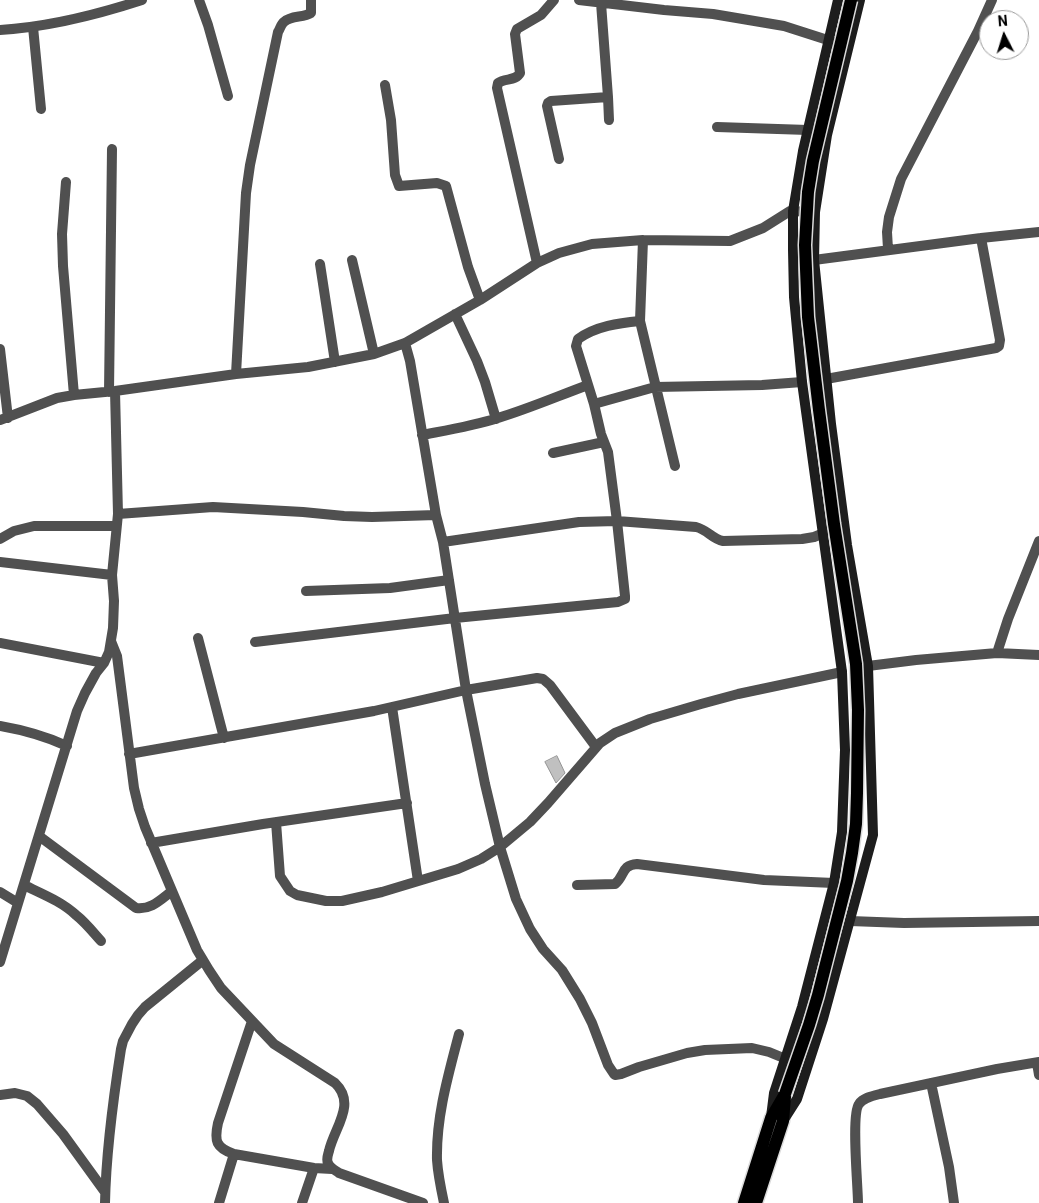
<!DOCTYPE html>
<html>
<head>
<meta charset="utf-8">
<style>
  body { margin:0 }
  #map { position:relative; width:1039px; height:1203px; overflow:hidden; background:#fff; font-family:Roboto,sans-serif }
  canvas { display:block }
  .north { position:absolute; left:979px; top:10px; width:50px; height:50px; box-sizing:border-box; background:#fff; border:1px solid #999; border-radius:50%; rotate:355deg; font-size:14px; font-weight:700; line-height:20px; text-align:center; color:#000 }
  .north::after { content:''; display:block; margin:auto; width:18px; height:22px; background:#000; clip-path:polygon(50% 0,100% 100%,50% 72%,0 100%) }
</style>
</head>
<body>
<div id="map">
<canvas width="1039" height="1203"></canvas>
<div class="north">N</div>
</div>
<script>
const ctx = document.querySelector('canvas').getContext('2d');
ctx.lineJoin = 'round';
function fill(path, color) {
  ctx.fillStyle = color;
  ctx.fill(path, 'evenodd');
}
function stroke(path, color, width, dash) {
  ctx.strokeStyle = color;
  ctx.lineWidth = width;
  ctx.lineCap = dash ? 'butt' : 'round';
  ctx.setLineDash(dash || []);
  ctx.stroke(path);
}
const building = new Path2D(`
  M557,756l8,17 -9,10 -11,-21z`);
fill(building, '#c0c0c0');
stroke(building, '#949494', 1);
const primary = new Path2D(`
  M744,1203l27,-85 14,-24
  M756,1203l27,-82 2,-24`);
stroke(primary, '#dbdbdb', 15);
stroke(new Path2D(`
  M199,0l9,25 20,71
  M579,0l85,10 49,4 71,12 53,17
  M601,3l7,94 1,23
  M33,27l8,82
  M0,30c49,-3 96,-15 142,-30
  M385,85l6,35 4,55 4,11 38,-3 9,3 22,81 12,33
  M717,127l91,3 8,2
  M559,159l-12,-53 1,-3 3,-2 57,-4
  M66,182l-4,52 1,32 11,129
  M643,240l-3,81 35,145
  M888,249l-1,-17 2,-15 12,-38 77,-148 14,-31
  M352,260l22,94
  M814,260l167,-22 58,-6
  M537,263l-40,-175 1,-5c7,-5 18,-2 22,-10l-5,-39 2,-5 24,-14 13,-15
  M320,264l15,98
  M455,314l22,47 8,21 11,37
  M405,343l5,18 26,154 7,27 23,148 19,94 15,63 16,52 14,30 13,20 19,21 18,29 12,24 16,42 6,9 1,1 6,-1 18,-7 48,-14 18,-3 47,-2 17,4 17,7
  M0,349l8,69
  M236,374l10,-181 4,-28 28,-133c2,-3 3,-8 6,-10 7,-7 19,-4 27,-9v-13
  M826,379l170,-31 3,-2 1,-6 -19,-102
  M109,392l3,-243
  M594,404l61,-17 107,-2 40,-3
  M0,420l57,-22 17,-3 41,-4 121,-17 72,-7 66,-13 31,-11 75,-43 57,-37 22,-10 33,-9 51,-4 87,1 33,-13 27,-17 24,1
  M422,435c26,-5 51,-9 76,-17 30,-9 60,-22 90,-33
  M553,453l51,-11
  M118,514l95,-7 90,5 41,4 28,1 64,-2
  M0,539l14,-8 20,-5h82
  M443,542l136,-20 38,-1 79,6c12,3 16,12 27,14l79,-2 12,-2 10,-4
  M0,562l112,13
  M306,591l84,-3 59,-8
  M198,638l26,100
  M111,641l6,15 17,132 5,21 6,18 52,123 12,20 12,18 53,56 61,39c22,21 -1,45 -6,68 -1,4 -3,8 -1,12 2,5 7,7 11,10l84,30
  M255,642l200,-24 163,-16 7,-3v-3l-8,-75 -9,-69 -7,-18 -7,-30 -18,-58 2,-7c18,-13 41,-16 62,-18
  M0,643l104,20
  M997,653l11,-34 31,-78
  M868,666l48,-6 81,-7 42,2
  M392,707l26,174
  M0,726c23,4 45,10 67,20
  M129,754l245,-43 92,-21 71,-12 6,1 7,6 46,62
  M276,822l4,54 10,15 7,4 29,6h16l40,-9 76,-23 23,-10 19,-12 30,-25 18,-19 52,-60 15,-10 35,-14 51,-15 37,-10 104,-22
  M39,836l97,72c15,2 24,-8 36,-17
  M151,843l112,-19 144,-21
  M24,885c18,9 37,16 52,30 9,7 17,17 25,26
  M577,885l38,-1c10,-8 6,-19 22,-20l127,16 70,3
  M0,892l18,11
  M850,921l54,2 135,-2
  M0,962l77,-251 8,-18 11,-20 8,-10 5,-11 4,-24 1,-27 -2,-26 6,-61 -3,-123
  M252,1021l-34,102c-4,18 -2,25 16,31l80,14 18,1
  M1037,1063l2,12
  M931,1083l18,84 5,36
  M0,1095l15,-2 12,3 10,8 26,30 42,58
  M105,1203c1,-52 8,-103 16,-154l2,-8 9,-17 6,-9 7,-8 58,-47
  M219,1203l15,-49
  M302,1203l12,-35
  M444,1203c-3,-14 -6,-28 -7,-43 -1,-43 11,-84 22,-126
  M858,1203c0,-16 -7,-89 1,-99 4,-6 13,-8 21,-10l117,-25 42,-7`), '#505050', 10);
stroke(new Path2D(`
  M771,1117l3,-24 28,-86 32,-124 8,-51 3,-82 -3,-78 -40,-290 -8,-85 -1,-47v-39l10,-60 35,-151
  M783,1121l14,-22 26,-80 50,-184 -5,-169 -21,-121 -16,-121 -17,-164 1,-48 12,-77 33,-135`), '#1d1d1d', 10);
stroke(primary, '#000', 12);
const primaryBridge = new Path2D(`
  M785,1094l24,-69 9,-30 29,-114 5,-28 4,-29 1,-31 1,-83 -2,-46 -22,-140 -15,-114 -11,-93 -3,-72 3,-53 5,-31 38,-161`);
stroke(primaryBridge, '#dbdbdb', 15, []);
stroke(primaryBridge, '#000', 12);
</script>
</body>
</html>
